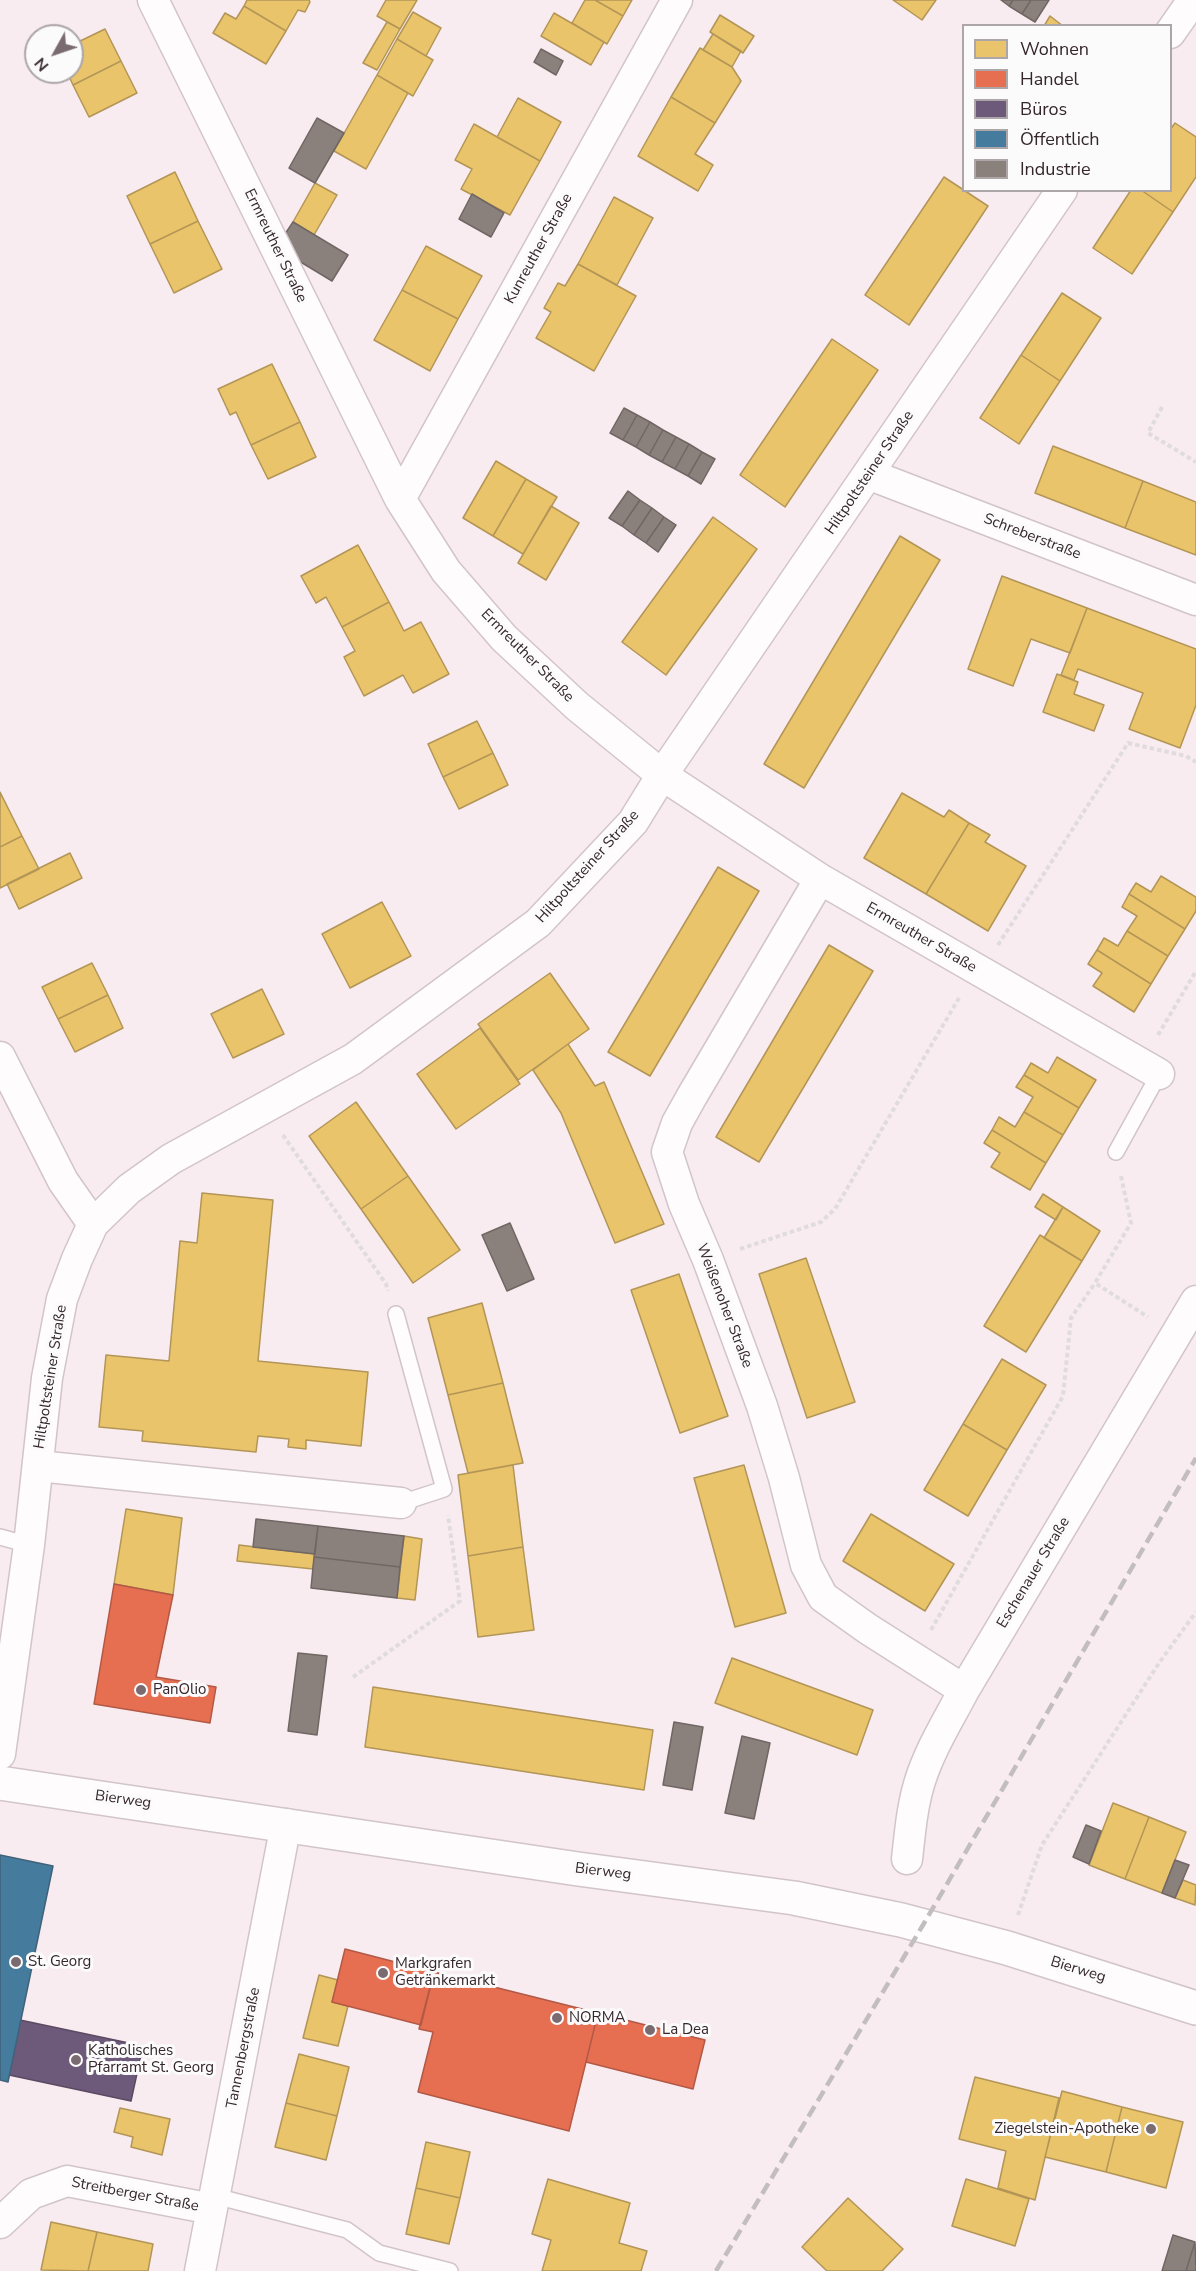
<!DOCTYPE html>
<html>
<head>
<meta charset="utf-8">
<style>
  body { margin:0 }
  #map { position:relative; width:1196px; height:2271px; overflow:hidden; background:#f9ecf0; font-family:"Nunito Sans",sans-serif }
  canvas { display:block }
  .legend { position:absolute; left:962px; top:24px; width:210px; height:168px; box-sizing:border-box; background:#fbfbfb; border:2px solid #aca6a8; margin:0; padding:8px 10px; list-style:none; font-size:18px; color:#35262c }
  .legend li { display:flex; align-items:center; gap:12px; height:30px }
  .legend b { width:30px; border:2px solid #aca6a8 }
  .north { position:absolute; left:24px; top:24px; width:60px; height:60px; box-sizing:border-box; background:#fbfbfb; border:2px solid #aca6a8; border-radius:50%; rotate:230deg; font-size:16px; font-weight:700; line-height:24px; text-align:center; color:#35262c }
  .north::after { content:''; display:block; margin:auto; width:21px; height:27px; background:#7a6b71; clip-path:polygon(50% 0,100% 100%,50% 72%,0 100%) }
</style>
</head>
<body>
<div id="map">
<canvas width="1196" height="2271"></canvas>
<ul class="legend">
<li><b style="height:16px;background:#e9c46a"></b>Wohnen</li>
<li><b style="height:16px;background:#e76f51"></b>Handel</li>
<li><b style="height:16px;background:#6d597a"></b>Büros</li>
<li><b style="height:16px;background:#457b9d"></b>Öffentlich</li>
<li><b style="height:16px;background:#8a817c"></b>Industrie</li>
</ul>
<div class="north">N</div>
</div>
<script>
const ctx = document.querySelector('canvas').getContext('2d');
ctx.lineJoin = 'round';
function fill(path, color) {
  ctx.fillStyle = color;
  ctx.fill(path, 'evenodd');
}
function stroke(path, color, width, dash) {
  ctx.strokeStyle = color;
  ctx.lineWidth = width;
  ctx.lineCap = dash ? 'butt' : 'round';
  ctx.setLineDash(dash || []);
  ctx.stroke(path);
}
function label(font, color, halo, rows, align = 'center') {
  ctx.font = font + ' "Nunito Sans",sans-serif';
  ctx.lineWidth = 6;
  ctx.setLineDash([]);
  ctx.textBaseline = 'middle';
  ctx.strokeStyle = halo;
  ctx.fillStyle = color;
  for (const [text, x, y, turn = 0] of rows) {
    ctx.save();
    ctx.translate(x, y);
    ctx.rotate((+turn || 0) * Math.PI / 180);
    ctx.textAlign = isNaN(turn) ? turn : align;
    if (halo) ctx.strokeText(text, 0, 0);
    ctx.fillText(text, 0, 0);
    ctx.restore();
  }
}
const homes = new Path2D(`
  M247,0h62l1,2 -5,10 -7,-2 -12,21 -42,-25z
  M386,0h31l-17,29 -23,-13z
  M585,0h10l28,16 -16,28 -35,-21z
  M595,0h37l-9,16z
  M893,0h43l-14,20z
  M244,6l42,25 -20,33 -53,-31 12,-20 11,6z
  M413,12l28,16 -15,28 -29,-17z
  M554,13l50,29 -13,23 -50,-29z
  M720,15l34,21 -11,17 -33,-21z
  M1050,16l13,10h-19z
  M387,22l13,7 -23,41 -14,-7z
  M105,29l16,32 -48,24 -6,-13h5v-27z
  M713,34l28,17 -9,16 -29,-17z
  M397,39l36,21 -20,36 -36,-21z
  M700,48l32,19 9,14 -26,42 -44,-26z
  M121,61l16,32 -48,24 -16,-32z
  M377,75l31,18 -42,76 -32,-18z
  M671,97l44,26 -20,31 18,11 -15,26 -60,-35z
  M518,98l43,24 -21,39 -43,-24z
  M1175,123l21,14v40l-23,35 -32,-22h29v-60z
  M474,124l66,37 -30,54 -49,-26 11,-20 -17,-9z
  M175,172l23,49 -48,23 -23,-48z
  M944,177l44,29 -79,119 -44,-30z
  M315,183l22,12 -23,40 -21,-13z
  M1131,190h10l32,22 -41,62 -39,-26z
  M614,197l39,21 -36,67 -39,-21z
  M198,221l24,48 -48,24 -24,-49z
  M426,246l56,30 -24,43 -56,-29z
  M578,264l58,32 -42,75 -58,-33 15,-26 -7,-4 14,-25 7,3z
  M402,290l56,29 -28,52 -56,-31z
  M1062,293l39,25 -41,63 -39,-26z
  M832,339l46,31 -93,137 -45,-32z
  M1021,355l39,26 -41,63 -39,-26z
  M272,364l28,58 -49,23 -15,-33 -6,3 -12,-26z
  M300,422l16,35 -48,22 -17,-34z
  M1053,446l90,35 -18,47 -90,-35z
  M496,461l30,18 -33,57 -30,-18z
  M526,479l31,18 -34,57 -30,-18z
  M1143,481l53,21v53l-71,-27z
  M551,506l28,17 -33,57 -28,-17z
  M713,517l44,32 -91,126 -44,-33z
  M900,536l40,24 -136,228 -40,-24z
  M358,545l31,57 -47,25 -16,-30 -10,6 -15,-27z
  M1002,576l85,32 -17,45 -39,-14 -18,47 -45,-17z
  M389,602l15,29 17,-9 28,52 -36,19 -10,-18 -39,21 -20,-39 11,-6 -13,-24z
  M1087,608l109,41v56l-16,43 -51,-19 14,-36 -65,-24 -4,11 -13,-5z
  M1057,674l21,8 -4,12 30,11 -10,26 -51,-19z
  M477,721l16,32 -50,24 -15,-33z
  M493,753l15,32 -49,24 -16,-32z
  M0,792l22,44 -22,11z
  M902,793l42,24 5,-7 20,13 -43,71 -62,-36z
  M969,823l21,12 -5,7 41,24 -38,65 -62,-37z
  M22,836l17,33 -39,19v-41z
  M70,853l12,25 -63,31 -12,-25z
  M718,867l41,24 -109,185 -42,-24z
  M1161,876l35,21v14l-11,18 -56,-35 7,-11 15,9z
  M1129,894l56,35 -17,27 -41,-25 10,-15 -15,-9z
  M382,902l29,54 -61,32 -28,-54z
  M1127,931l41,25 -17,28 -54,-34 7,-12 14,8z
  M829,945l44,26 -114,191 -43,-25z
  M1097,950l54,34 -17,28 -41,-26 9,-13 -14,-9z
  M92,963l16,32 -50,24 -16,-32z
  M550,973l39,56 -71,51 -40,-56z
  M262,989l22,45 -51,24 -22,-44z
  M108,995l15,33 -48,24 -17,-33z
  M480,1028l40,56 -64,45 -39,-55z
  M568,1044l27,42 9,-4 60,142 -49,19 -54,-130 -28,-43z
  M1057,1057l39,23 -17,28 -55,-33 7,-12 17,10z
  M1024,1075l55,33 -16,27 -39,-23 9,-15 -17,-10z
  M356,1102l52,74 -47,33 -52,-73z
  M1024,1112l39,23 -17,28 -54,-33 7,-13 16,10z
  M992,1130l54,33 -16,27 -39,-23 9,-14 -16,-10z
  M408,1176l52,74 -47,33 -52,-74z
  M202,1193l71,7 -15,161 110,11 -7,74 -55,-6v9l-18,-2 1,-8 -31,-3 -2,16 -114,-11 1,-10 -44,-4 7,-72 63,6 11,-120 17,2z
  M1043,1194l20,13 -7,13 -21,-13z
  M1063,1207l37,24 -18,30 -38,-23z
  M1040,1235l42,26 -56,91 -42,-26z
  M806,1258l49,144 -48,16 -48,-144z
  M679,1274l49,142 -48,17 -49,-143z
  M482,1303l21,80 -55,12 -20,-77z
  M1002,1359l44,26 -39,65 -44,-26z
  M503,1383l20,80 -55,10 -20,-78z
  M963,1424l44,26 -39,66 -44,-26z
  M513,1465l10,82 -55,9 -10,-81z
  M744,1465l42,148 -51,14 -41,-149z
  M126,1509l56,9 -9,77 -59,-11z
  M871,1514l83,50 -29,47 -82,-50z
  M404,1536l18,3 -7,61 -18,-2z
  M239,1545l76,9 -2,15 -76,-8z
  M523,1547l11,83 -56,7 -10,-81z
  M732,1658l141,52 -16,45 -142,-52z
  M373,1687l280,43 -9,60 -279,-43z
  M1113,1803l36,14 -24,62 -36,-14z
  M1149,1817l37,15 -24,61 -37,-14z
  M1183,1880l13,5 -1,20 -20,-7z
  M319,1975l19,5 -6,22 16,4 -10,40 -35,-8z
  M299,2054l50,13 -12,49 -51,-13z
  M975,2077l84,21 -24,102 -37,-12 8,-37 -47,-12z
  M1062,2091l60,16 -16,65 -61,-15z
  M286,2103l51,13 -11,44 -51,-13z
  M1122,2107l61,15 -17,66 -60,-16z
  M120,2108l50,11 -8,36 -31,-8 2,-10 -19,-5z
  M426,2142l44,10 -10,46 -44,-10z
  M548,2179l82,24 -11,40 28,8 -6,20h-99l9,-31 -19,-6z
  M966,2179l63,20 -14,47 -63,-20z
  M416,2188l44,10 -11,46 -43,-10z
  M848,2198l55,51 -21,22h-55l-25,-24z
  M51,2222l46,10 -9,39 -47,-1z
  M97,2232l56,12 -5,27h-60z`);
fill(homes, '#e9c46a');
stroke(homes, '#b39557', 1.5);
const shops = new Path2D(`
  M114,1584l59,11 -17,82 60,10 -6,36 -116,-19z
  M345,1949l89,23 -13,53 -89,-23z
  M434,1972l164,41 -29,118 -151,-39 15,-60 -14,-3z
  M598,2013l107,27 -12,49 -107,-27z`);
fill(shops, '#e76f51');
stroke(shops, '#b25946', 1.5);
const offices = new Path2D(`
  M20,2020l123,26 -12,55 -122,-26z`);
fill(offices, '#6d597a');
stroke(offices, '#5c4a63', 1.5);
const public = new Path2D(`
  M0,1855l53,11 -45,216 -8,-2z`);
fill(public, '#457b9d');
stroke(public, '#40627b', 1.5);
const industry = new Path2D(`
  M1001,0h12l-4,6z
  M1013,0h18l-9,14 -13,-8z
  M1031,0h18l-14,22 -13,-8z
  M541,49l22,12 -7,14 -22,-13z
  M317,118l27,15 -29,50 -26,-15z
  M472,194l32,19 -13,24 -32,-18z
  M293,222l55,33 -16,26 -33,-20 -14,-27z
  M624,408l13,7 -14,25 -13,-7z
  M637,415l13,7 -14,25 -13,-7z
  M650,422l13,8 -14,25 -13,-8z
  M663,430l13,7 -14,25 -13,-7z
  M676,437l13,7 -14,25 -13,-7z
  M689,444l13,8 -14,24 -13,-7z
  M702,452l13,7 -14,25 -13,-8z
  M628,491l12,9 -18,26 -13,-8z
  M640,500l12,8 -18,27 -12,-9z
  M652,508l12,9 -18,26 -12,-8z
  M664,517l12,8 -18,27 -12,-9z
  M510,1223l24,56 -27,12 -25,-56z
  M256,1519l62,7 -3,28 -62,-7z
  M318,1526l86,10 -4,31 -86,-10z
  M314,1557l86,10 -3,31 -86,-10z
  M298,1653l29,3 -10,79 -29,-4z
  M674,1722l29,5 -11,63 -29,-5z
  M742,1736l28,7 -16,76 -29,-6z
  M1086,1825l15,6 -12,33 -16,-7z
  M1175,1860l14,5 -14,33 -13,-5z
  M1173,2235l22,7 -9,29h-24z
  M1195,2242l1,29h-10z`);
fill(industry, '#8a817c');
stroke(industry, '#706664', 1.5);
const service = new Path2D(`
  M1116,1152l43,-78
  M396,1314l48,175 -43,14
  M0,1537l29,8
  M215,2196l132,34 32,23 71,18`);
const minor = new Path2D(`
  M153,0l247,499 46,72 58,67 73,68 85,69 158,104 339,195
  M1170,33l23,-33
  M868,474l328,126
  M400,499l277,-499
  M820,879l-128,217 -15,27 -10,29 17,52 24,56 54,146 22,72 22,87 17,32 45,32 96,61
  M0,1057l63,124 30,43
  M38,1466l363,37
  M0,1754l29,-209 18,-167 15,-79 15,-40 16,-35 36,-35 42,-30 182,-100 185,-136 95,-101 29,-47 400,-585
  M907,1859c3,-26 5,-53 13,-78 10,-32 29,-62 44,-91l232,-389
  M0,2223l31,-29 36,-13 145,28
  M200,2271l86,-447`);
const secondary = new Path2D(`
  M0,1783l578,86 216,29 107,22 106,28 189,60`);
stroke(service, '#d2c5ca', 18);
stroke(minor, '#d2c5ca', 33);
stroke(secondary, '#d2c5ca', 36);
stroke(new Path2D(`
  M1162,407l-14,26 48,29
  M998,945l130,-202 58,13 10,6
  M1158,1035l38,-64
  M283,1135l103,149 2,7
  M1121,1176l10,47 -36,60 53,34
  M740,1249l81,-27 14,-13 124,-211
  M931,1630l132,-234 8,-78 24,-35
  M353,1677l107,-76 -12,-86
  M1018,1915l24,-70 117,-182 37,-51`), '#e0dcdd', 4, [4.5, 3]);
stroke(service, '#fefcfd', 15);
stroke(minor, '#fefcfd', 30);
stroke(secondary, '#fefcfd', 33);
stroke(new Path2D(`
  M716,2271l207,-346 273,-467`), '#c2bec0', 4.5, [12, 6]);
for (const [x, y, r, color] of [
  [141,1690,6,"#7a6b71"],
  [16,1962,6,"#7a6b71"],
  [383,1973,6,"#7a6b71"],
  [557,2018,6,"#7a6b71"],
  [650,2030,6,"#7a6b71"],
  [76,2060,6,"#7a6b71"],
  [1151,2129,6,"#7a6b71"]
]) {
  const dot = new Path2D();
  dot.arc(x, y, r, 0, 2 * Math.PI);
  ctx.fillStyle = color;
  ctx.fill(dot);
  stroke(dot, '#fbfbfb', 2);
}
label('15px', '#35262c', '#fbfbfb', [
  ["Ermreuther Straße",275,246,64],
  ["Kunreuther Straße",539,249,-61],
  ["Hiltpoltsteiner Straße",870,473,-56],
  ["Schreberstraße",1032,537,21],
  ["Ermreuther Straße",527,656,45],
  ["Hiltpoltsteiner Straße",588,867,-48],
  ["Ermreuther Straße",921,938,30],
  ["Weißenoher Straße",724,1306,69],
  ["Hiltpoltsteiner Straße",51,1377,-81],
  ["Eschenauer Straße",1034,1573,-59],
  ["Bierweg",123,1800,8],
  ["Bierweg",603,1872,7],
  ["Bierweg",1078,1970,17],
  ["Tannenbergstraße",244,2048,-79],
  ["Streitberger Straße",135,2195,11]
]);
label('15px', '#35262c', '#fbfbfb', [
  ["PanOlio",153,1690],
  ["St. Georg",28,1962],
  ["Markgrafen",395,1964],
  ["Getränkemarkt",395,1981],
  ["NORMA",569,2018],
  ["La Dea",662,2030],
  ["Katholisches",88,2051],
  ["Pfarramt St. Georg",88,2068],
  ["Ziegelstein-Apotheke",1139,2129,"right"]
], 'left');
</script>
</body>
</html>
